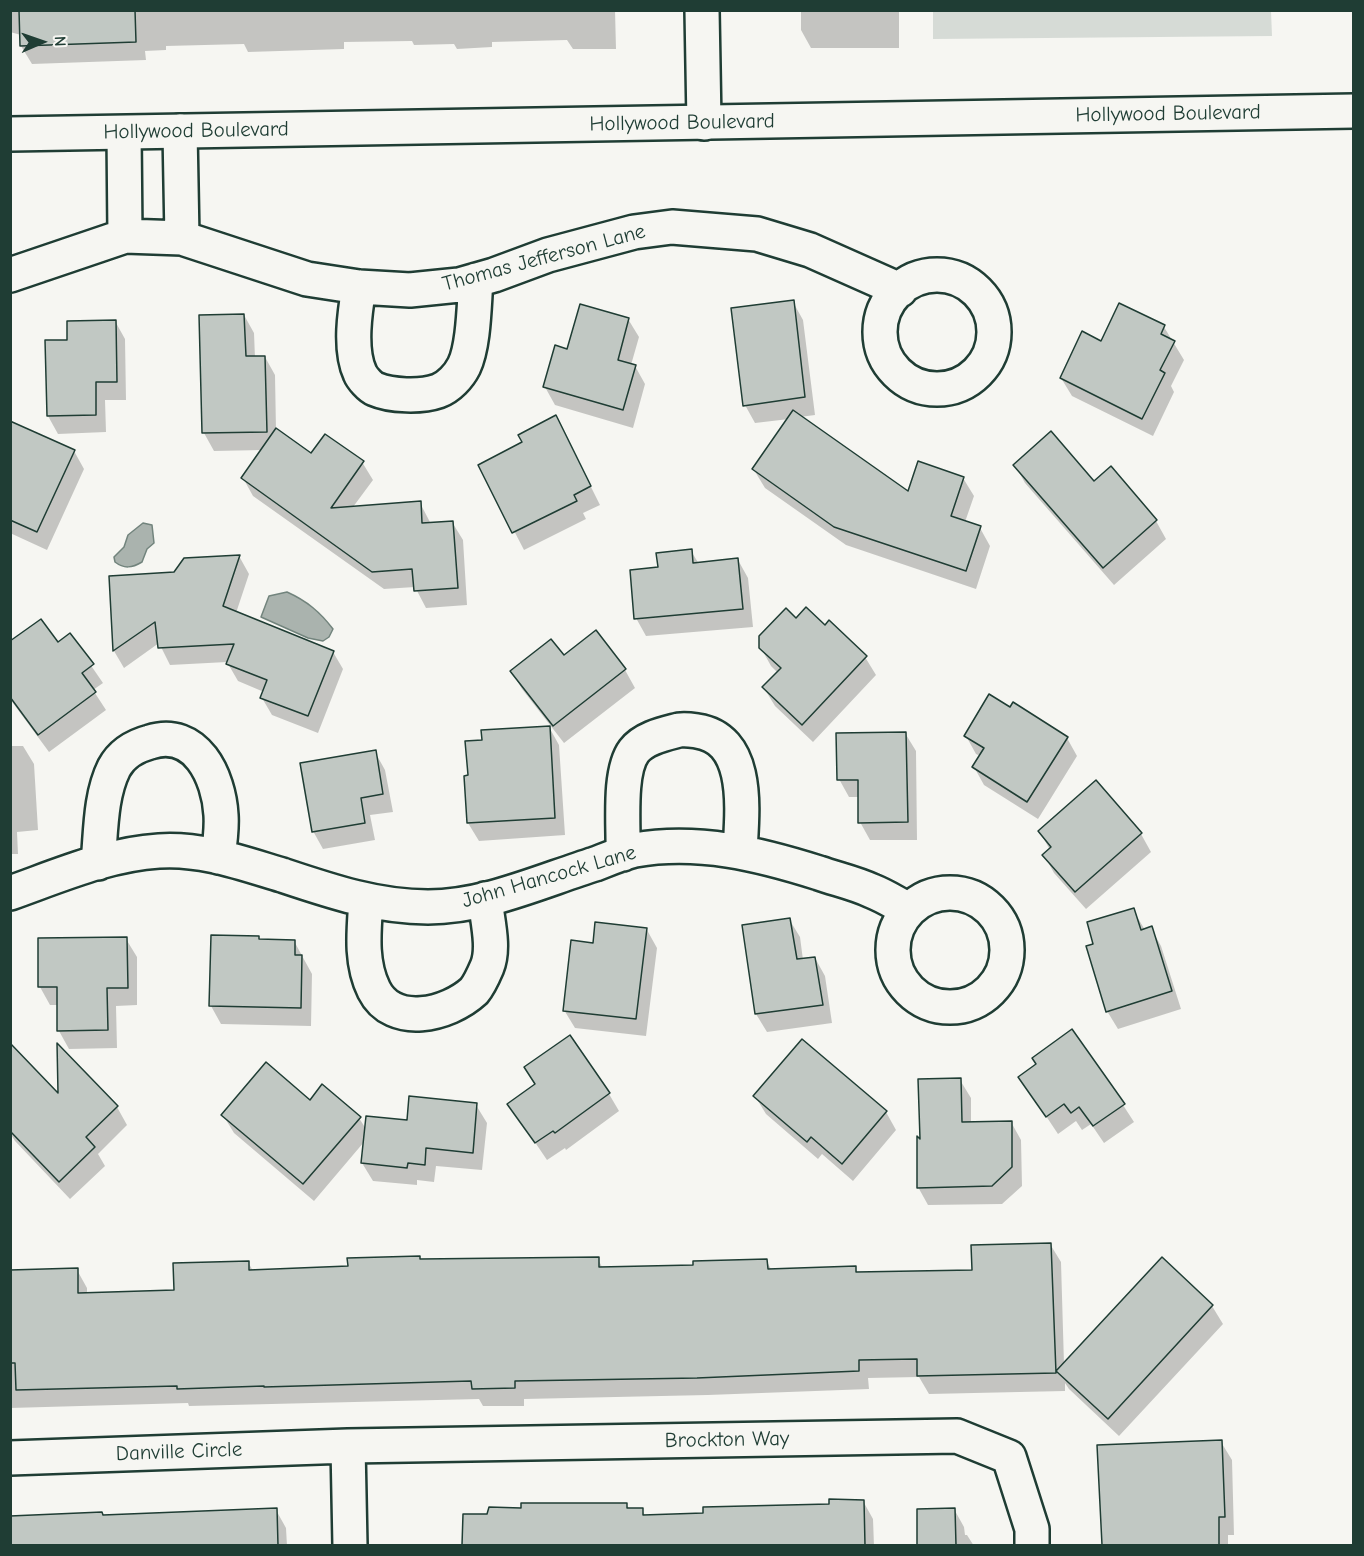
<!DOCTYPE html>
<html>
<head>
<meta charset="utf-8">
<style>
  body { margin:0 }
  #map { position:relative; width:1364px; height:1556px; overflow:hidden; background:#f6f6f2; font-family:"Comic Neue",sans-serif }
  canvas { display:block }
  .frame { position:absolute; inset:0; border:12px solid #1f3d34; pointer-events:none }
  .north { position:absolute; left:12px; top:12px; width:60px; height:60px; -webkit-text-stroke:4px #f6f6f2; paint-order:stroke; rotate:88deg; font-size:16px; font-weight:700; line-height:24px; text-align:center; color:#1f3d34 }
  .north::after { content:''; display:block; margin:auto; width:21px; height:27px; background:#1f3d34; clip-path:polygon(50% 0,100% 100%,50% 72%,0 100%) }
</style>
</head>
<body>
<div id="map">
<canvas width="1364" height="1556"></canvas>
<div class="frame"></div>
<div class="north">N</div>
</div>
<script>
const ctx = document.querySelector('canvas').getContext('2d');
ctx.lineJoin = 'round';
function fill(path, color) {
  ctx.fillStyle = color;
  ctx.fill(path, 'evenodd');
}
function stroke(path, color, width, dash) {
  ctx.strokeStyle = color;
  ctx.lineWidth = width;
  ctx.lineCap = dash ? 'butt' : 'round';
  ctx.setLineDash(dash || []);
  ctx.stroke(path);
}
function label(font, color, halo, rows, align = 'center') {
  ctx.font = font + ' "Comic Neue",sans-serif';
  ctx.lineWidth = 5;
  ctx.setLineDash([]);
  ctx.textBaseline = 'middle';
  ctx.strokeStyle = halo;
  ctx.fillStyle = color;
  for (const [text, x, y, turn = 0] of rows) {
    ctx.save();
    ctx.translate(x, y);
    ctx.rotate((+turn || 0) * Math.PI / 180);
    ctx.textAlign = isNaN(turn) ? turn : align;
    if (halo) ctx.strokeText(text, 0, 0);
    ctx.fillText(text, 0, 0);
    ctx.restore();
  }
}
fill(new Path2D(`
  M933,11h338l1,25 -339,3z`), '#d6dbd6');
const water = new Path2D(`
  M143,523l9,2 2,18 -7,6 -5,13c-10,6 -18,7 -27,0l-1,-5 10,-10 4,-12z
  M287,592c20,9 33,20 46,37l-4,8 -6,4 -15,-3 -47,-21 8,-21z`);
fill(water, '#aab3ae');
stroke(water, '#72847d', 1.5);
fill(new Path2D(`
  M10,10h605l1,39h-43l-6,-9 -75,2v5l-35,2 -3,-5 -40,1 -2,-4 -68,1v7l-96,3 -4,-8 -78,2v4l-21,1 1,9 -114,4 -11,-18v-11l-11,-3z
  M801,10h98v38h-88l-10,-18z
  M793,302l10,18 12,95 -15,2 108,77 55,-16 11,18 -9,26 15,6 10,18 -14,43 -130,-44 -81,-57 -11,-18 35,-51 -34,4 -10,-18z
  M244,315l10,18 1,25 10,-1 10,18 1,55 35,25 51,7 11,18 -20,27 67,-4 11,21 21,-2 11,18 4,65 -41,3 -11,-21 -31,2 -131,-93 -10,-18 20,-28 -49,1 -10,-18z
  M628,319l11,18 -8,28 4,1 10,18 -12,44 -78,-23 -10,-18z
  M115,321l10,18 1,61h-21l1,32 -48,2 -10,-18 21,-75z
  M1164,327l20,33 -13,26 3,6 -21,44 -81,-40 -11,-18 41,-35z
  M556,417l44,88 -17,8 3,6 -62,31 -44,-85 44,-22z
  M10,427l64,24 10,18 -37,81 -37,-17z
  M1015,465l79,18 62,38 10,18 -52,46 -89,-102z
  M1354,473v40l-2,-39z
  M691,551l8,13 39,-4 10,18 5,49 -107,9 -10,-18 23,-49z
  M239,556l10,18 -13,39 97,39 10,17 -25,64 -46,-18 -10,-17 2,-6 -26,-11 -11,-19 -57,3 -11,-22 -35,25 -10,-17 -4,-73 64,-4z
  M796,620l29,7 40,30 11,18 -63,67 -38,-36 -11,-18 14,-15 -7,-7 -10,-18z
  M595,632l30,38 10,18 -71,55 -42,-54 -10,-17 51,-15z
  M70,635l33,48 -10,7 13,20 -57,42 -39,-53v-56l48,1z
  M549,727l10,18 6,90 -86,6 -11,-18 -2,-46h3l15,-35z
  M905,733l11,18 1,89h-47l-10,-18 -1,-25h-10l-10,-18z
  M966,736l101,2 10,18 -39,63 -54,-34 -10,-18 6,-11 -4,-2z
  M10,746h13l11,18 4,66 -21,2 1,22h-8z
  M375,752l10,18 8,42 -23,3 5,25 -52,9 -10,-18z
  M1096,782l45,52 10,18 -65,57 -32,-36 -10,-18 6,-5 -10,-18z
  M1133,910l12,20 6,-2 10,18 20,63 -63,20 -11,-18 -12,-66z
  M789,919l11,18 3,23 12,-2 10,18 7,47 -65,9 -11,-18 -12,-88z
  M647,930l10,18 -11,88 -71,-8 -11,-18 30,-66z
  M126,939l11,18v48l-21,1 1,42 -48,1 -10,-18v-26h-9l-10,-18z
  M260,941h34l18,33 -1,52 -90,-2 -10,-18z
  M1020,1077l103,28 11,17 -30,21 -13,-19 -9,6 -6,-9 -18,13z
  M960,1080l11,18v25l40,-1 10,18 1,46 -20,18 -74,1 -10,-18 3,-45z
  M609,1094l10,17 -53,39 -1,-2 -18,12 -38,-56z
  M755,1096l131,16 10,18 -43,51 -31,-27 -4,5 -52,-45z
  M59,1097l58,10 10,18 -29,29 7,12 -35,33 -55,-58 -5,-8v-9z
  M310,1102l49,16 7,11 42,-7 68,-17 11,18 -5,47 -46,-4 -2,16 -17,-2v5l-44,-4 -11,-18 2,-21 -50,59 -80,-68 -11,-18z
  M1050,1244l11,18 3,102 98,-105 50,47 11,18 -104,112 -50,-47 -4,-6v8l-136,3 -10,-17 -51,1 1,11 -161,6 -184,4v7h-41l-4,-7 -290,7 -1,-3 -178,5v-138h67l10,18v6l89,-2 72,-30 5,9 96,-3 70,-11 2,3 177,-1 5,10 92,-3 71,-6 6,11 83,-3 3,5 115,-2z
  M1221,1442l11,18 2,75h-6v11h-125v-22z
  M863,1501l10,18 1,27h-410v-31l24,1 34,-7 104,-5 4,6h12l4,7 185,-11z
  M954,1509l10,18 1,8h2l7,11h-56v-36z
  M276,1510l10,18 1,18h-277v-29h94z`), '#0003');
const building = new Path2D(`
  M19,10h116l1,32 -116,4z
  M794,300l11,97 -62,9 -12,-98z
  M1119,303l46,22 -4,9 14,7 -15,29 5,3 -23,46 -82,-41 22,-47 19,10z
  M580,304l49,14 -11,42 18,5 -13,45 -80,-23 12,-42 12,4z
  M244,314l2,42h19l2,76 -65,1 -3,-118z
  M116,320l1,62h-21v33l-49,1 -2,-76h22v-19z
  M793,410l115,81 10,-30 46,16 -13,39 30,10 -15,45 -132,-44 -82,-58z
  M556,415l35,71 -17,9 3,6 -65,32 -34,-68 44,-23 -4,-7z
  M10,421l65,29 -38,82 -27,-12z
  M276,428l35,25 14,-19 39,27 -33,47 90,-7 1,22 31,-2 5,67 -44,3 -2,-22 -40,3 -131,-94z
  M1051,431l43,50 17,-15 46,54 -54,48 -90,-103z
  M692,549l1,14 45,-5 5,51 -109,10 -4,-49 28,-3 -2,-14z
  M240,555l-17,51 111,45 -26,65 -48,-18 7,-18 -41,-16 8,-20 -76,4 -3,-26 -42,29 -4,-75 65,-4 10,-14z
  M806,607l19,18 4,-5 38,36 -65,69 -40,-38 19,-19 -22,-20v-12l27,-28 10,10z
  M41,619l17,23 12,-9 24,31 -12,9 14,19 -58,43 -28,-38v-56z
  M596,630l30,39 -73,57 -43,-55 41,-32 13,16z
  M989,694l21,13 3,-5 55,35 -41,65 -55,-35 12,-19 -20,-12z
  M550,726l5,92 -88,5 -3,-47 4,-1 -3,-34 17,-1 -1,-10z
  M906,732l2,90 -50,1v-43h-21l-1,-47z
  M376,750l7,44 -22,4 4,25 -53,9 -12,-69z
  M1096,780l46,53 -67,59 -33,-37 9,-8 -13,-16z
  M1134,908l7,22 11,-4 20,65 -66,21 -20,-66 7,-2 -6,-22z
  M790,918l7,41 18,-2 8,48 -68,9 -13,-89z
  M595,922l52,6 -11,91 -73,-8 8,-71 22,3z
  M211,935l48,1v3l36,1v15h7l-1,53 -92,-2z
  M127,937l1,51h-21l1,42 -51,1v-44h-19v-49z
  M1072,1029l53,75 -32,22 -14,-19 -8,6 -7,-9 -18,13 -28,-40 18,-13 -4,-6z
  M570,1035l40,58 -55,40 -2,-2 -18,12 -28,-39 28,-20 -11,-17z
  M802,1039l85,72 -45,53 -31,-27 -4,5 -54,-46z
  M10,1043l48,50 -1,-50 61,63 -32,31 9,10 -36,35 -49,-51z
  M266,1062l44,38 12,-16 39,33 -58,67 -82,-69z
  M961,1078l1,44 50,-1v46l-20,19 -75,2v-52l3,3 -2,-60z
  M409,1096l68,7 -4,50 -47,-5 -1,17 -17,-2 -1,5 -46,-5 5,-47 41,4z
  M1051,1243l5,130 -139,3v-17l-58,1v11l-162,7 -182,3v7l-43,1 -1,-8 -207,6v-1l-87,3v-3l-161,4 -1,-27h-5v-93l68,-2v25l96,-3 -1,-27 76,-2v9l99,-4 -1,-8 73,-2v3l179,-2v10l94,-2v-4l74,-2 1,10 88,-3v6l116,-2 -1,-25z
  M1162,1257l51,48 -105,114 -52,-48z
  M1222,1440l3,77h-6v28h-117l-5,-100z
  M829,1499l35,1 1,45h-403l1,-31h24l2,-7 32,1v-5h106v5h16v7l60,-2v-6l126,-3z
  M277,1508l1,37h-268v-29l92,-4 1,3z
  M955,1508l1,37h-39v-36z`);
fill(building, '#c1c8c3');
stroke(building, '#1f3d34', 1.5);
const minor = new Path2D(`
  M702,10l2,113
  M180,131l2,107
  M124,133l1,103
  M10,275l115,-39 57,2 125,41 52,8 51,3 49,-5 35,-10 54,-20 86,-23 38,-5 85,7 53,16 90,40
  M880 332a57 57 0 1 1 114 0a57 57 0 1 1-114 0Z
  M359,287c-4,24 -10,62 1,86 2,5 10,14 15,16 16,7 46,8 63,2 11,-4 21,-15 26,-25 10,-21 10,-62 12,-86
  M623,854c1,-26 -5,-82 11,-103 10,-13 30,-17 45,-21 7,-1 12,0 18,1 54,8 45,81 43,120
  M98,863c3,-30 2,-67 16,-95 8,-15 21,-22 36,-26 46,-15 69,35 71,73 1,14 -1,28 -3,42
  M10,893c48,-17 98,-39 149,-42 42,-3 83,12 123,24 48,16 95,32 146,32 57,0 113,-26 167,-43 13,-5 27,-11 40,-14 63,-11 124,4 184,23 17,6 36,10 53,18 13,5 25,13 37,19
  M893 950a57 57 0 1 1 114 0a57 57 0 1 1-114 0Z
  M366,900c-2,30 -6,62 8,90 19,38 74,25 100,1 5,-6 10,-17 13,-24 8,-19 0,-48 -2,-68
  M348,1446l2,100
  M10,1458l338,-12 609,-10 52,21 23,72v17`);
const tertiary = new Path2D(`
  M10,134l1344,-23`);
stroke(minor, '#1f3d34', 38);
stroke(tertiary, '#1f3d34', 38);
stroke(minor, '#f6f6f2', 33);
stroke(tertiary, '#f6f6f2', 33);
label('21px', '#1f3d34', '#f6f6f2', [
  ["Hollywood Boulevard",1168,114,-1],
  ["Hollywood Boulevard",682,123,-1],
  ["Hollywood Boulevard",196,131,-1],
  ["Thomas Jefferson Lane",544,258,-15],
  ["John Hancock Lane",549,877,-16],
  ["Brockton Way",727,1440,-1],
  ["Danville Circle",179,1452,-2]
]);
</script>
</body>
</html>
